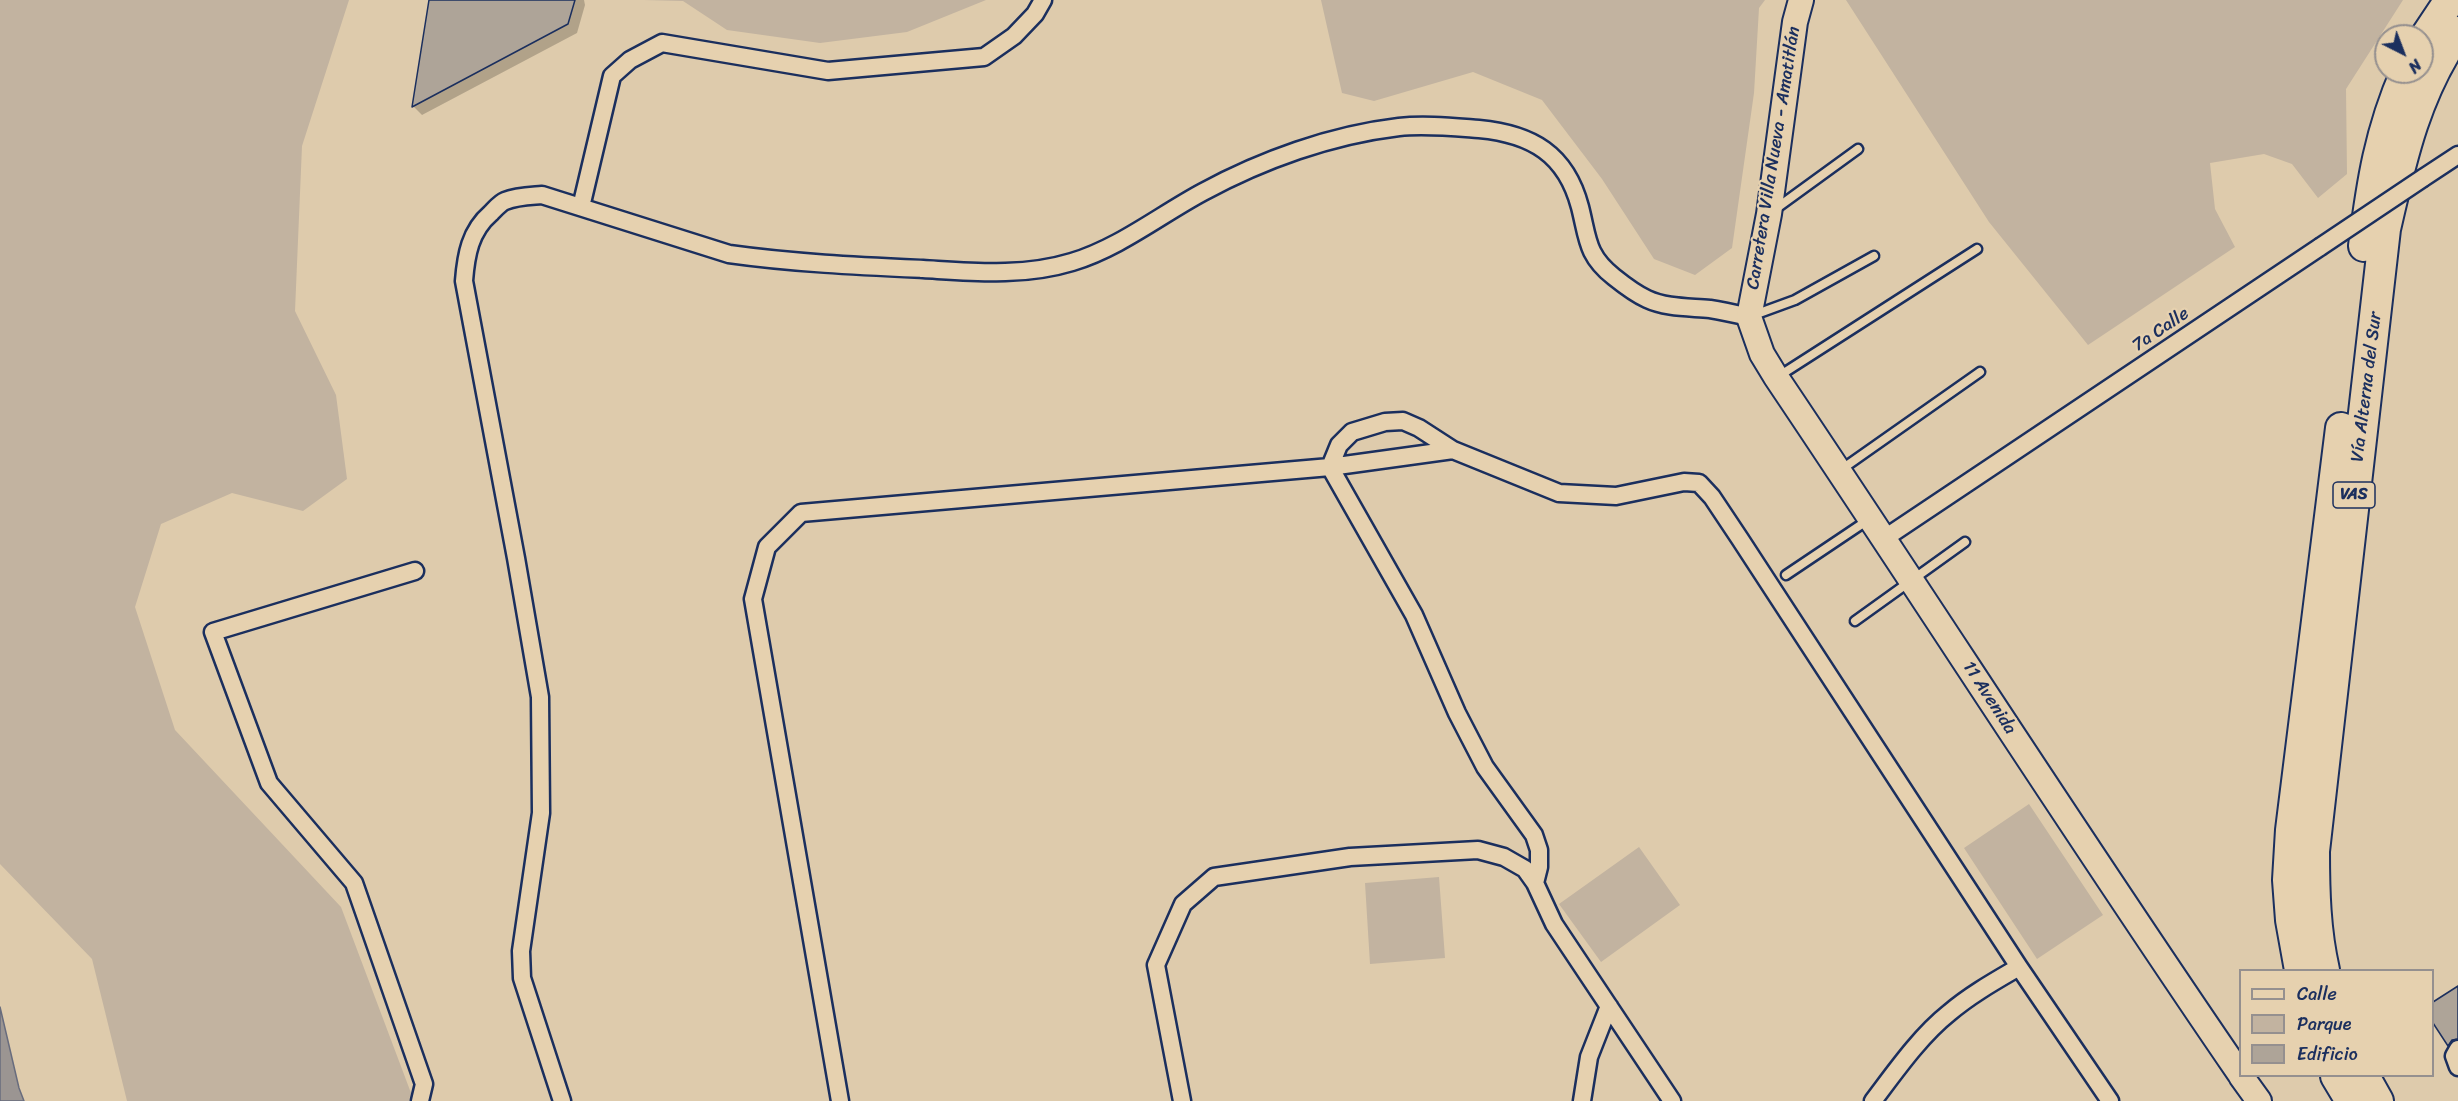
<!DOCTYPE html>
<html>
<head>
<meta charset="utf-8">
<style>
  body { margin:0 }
  #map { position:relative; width:2458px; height:1101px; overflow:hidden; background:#decbac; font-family:Sriracha,sans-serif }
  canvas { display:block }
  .legend { position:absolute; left:2239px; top:969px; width:195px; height:108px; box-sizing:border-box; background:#e6d1af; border:2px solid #95908f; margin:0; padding:8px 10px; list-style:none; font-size:18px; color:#1b2f5e }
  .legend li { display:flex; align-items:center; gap:12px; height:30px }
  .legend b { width:30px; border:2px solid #95908f }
  .north { position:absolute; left:2374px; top:24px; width:60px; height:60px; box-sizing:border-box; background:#e6d1af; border:2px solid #95908f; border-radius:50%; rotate:138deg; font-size:16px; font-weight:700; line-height:24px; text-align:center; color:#1b2f5e }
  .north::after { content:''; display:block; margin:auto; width:21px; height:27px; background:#1b2f5e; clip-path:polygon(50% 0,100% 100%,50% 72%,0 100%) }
</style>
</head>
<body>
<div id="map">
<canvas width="2458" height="1101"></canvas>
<ul class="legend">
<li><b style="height:8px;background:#e6d1af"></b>Calle</li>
<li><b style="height:16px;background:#c2b3a0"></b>Parque</li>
<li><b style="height:16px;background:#aea498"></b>Edificio</li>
</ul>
<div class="north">N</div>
</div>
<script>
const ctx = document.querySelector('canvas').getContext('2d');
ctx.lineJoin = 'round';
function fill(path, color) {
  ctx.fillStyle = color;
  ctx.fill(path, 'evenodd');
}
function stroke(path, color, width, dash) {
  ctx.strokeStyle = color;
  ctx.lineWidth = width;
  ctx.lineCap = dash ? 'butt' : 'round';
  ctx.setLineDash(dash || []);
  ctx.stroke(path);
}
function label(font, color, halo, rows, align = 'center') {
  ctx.font = font + ' Sriracha,sans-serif';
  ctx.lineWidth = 4.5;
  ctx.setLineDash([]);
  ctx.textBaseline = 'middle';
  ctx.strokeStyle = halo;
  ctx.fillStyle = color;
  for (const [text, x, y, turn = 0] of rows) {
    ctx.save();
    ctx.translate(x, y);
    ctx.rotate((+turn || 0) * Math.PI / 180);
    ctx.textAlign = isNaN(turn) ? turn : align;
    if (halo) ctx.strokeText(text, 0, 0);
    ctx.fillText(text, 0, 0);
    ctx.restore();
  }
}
fill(new Path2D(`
  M0,0h349l-47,146 -7,165 41,84 11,84 -44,32 -71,-18 -71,31 -26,83 40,123 166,177 70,186 -2,8h-282l-35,-142 -92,-95z
  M644,0h342l-79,32 -87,11 -93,-13 -44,-29z
  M1321,0h444l-6,8 -5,85 -22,155 -37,27 -41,-16 -52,-80 -60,-79 -69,-28 -99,29 -32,-8z
  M1846,0h557l-57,89 1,85 -29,24 -26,-34 -28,-10 -54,9 5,46 20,38 -147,98 -99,-123z
  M2029,804l74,111 -66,44 -73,-111z
  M1639,847l41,58 -79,57 -42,-58z
  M1439,877l6,81 -75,6 -5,-81z`), '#c2b3a0');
const water = new Path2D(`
  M0,1007l19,81 5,13h-24z`);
fill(water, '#9b9592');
stroke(water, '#686c7d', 1.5);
fill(new Path2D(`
  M431,0h153l1,5 -8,28 -155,82 -8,-8z
  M2458,987v60l-4,3 -22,-30v-16z`), '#0003');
const building = new Path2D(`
  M429,0h146l-7,24 -156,83z
  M2458,986v53l-6,1 -4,6 -15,-23v-21z`);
fill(building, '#aea498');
stroke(building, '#1b2f5e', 1.5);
const lane = new Path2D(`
  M1774,210l84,-61
  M1754,315l41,-15 79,-44
  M1779,376l198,-127
  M1842,469l138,-97
  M1786,575l82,-55
  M1855,621l110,-79`);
const street = new Path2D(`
  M2423,178l35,-23
  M581,207l31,-131 18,-16 32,-17 166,28 156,-14 30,-21 21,-22 8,-14
  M1453,450l-123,17 84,148 43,98 28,54 49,68 5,15v17l-4,16
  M1885,538l435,-291
  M415,571l-202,61 56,151 85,100 70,201 -4,17
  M2458,1049l-4,7 4,11
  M562,1101l-40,-123 -1,-27 20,-138 -1,-116 -24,-139 -52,-277c2,-26 6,-50 27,-68 4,-4 9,-10 14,-12 12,-5 25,-5 37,-6l187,59c64,9 130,12 194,15 51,3 100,8 149,-7 47,-14 88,-47 131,-70 59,-32 128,-57 196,-65 25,-3 54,0 80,2 53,5 87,25 101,78 8,31 6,48 34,70 10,8 22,17 33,22 19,9 42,8 63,10 13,2 26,5 39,8
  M840,1101l-87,-502 14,-52 34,-34 529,-46 9,-22 13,-13 33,-10 18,-1 16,7 34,22 106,43 57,3 68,-14 15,1 13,14 28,42 279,428 91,134
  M1182,1101l-26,-136 27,-61 31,-27 136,-20 128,-7 26,7 21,12 10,14 19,41 118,177
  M1582,1101l7,-44 20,-51
  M1873,1101c22,-29 47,-65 76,-88 21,-18 46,-32 70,-46`);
const secondary = new Path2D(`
  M1801,0l-6,22 -26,192 -20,103 13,37 14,23c156,232 306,467 464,697
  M2241,1076l18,25`);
const highway = new Path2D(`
  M2422,42l28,-42
  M2364,246c8,-63 16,-115 42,-174
  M2300,970l-9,-50 -3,-40 3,-50 50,-402
  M2324,970c-9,-39 -10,-79 -10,-119l71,-622c16,-70 31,-138 73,-197
  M2336,1076l15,25
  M2364,1076l14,25`);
stroke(lane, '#1b2f5e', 13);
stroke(street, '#1b2f5e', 21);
stroke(secondary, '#1b2f5e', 28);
stroke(highway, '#1b2f5e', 34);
stroke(lane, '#e6d1af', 8);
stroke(street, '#e6d1af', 16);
stroke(secondary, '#e6d1af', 24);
stroke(highway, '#e6d1af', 30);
const streetBridge = new Path2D(`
  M2320,247l103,-69`);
stroke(streetBridge, '#1b2f5e', 21, []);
stroke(streetBridge, '#e6d1af', 16);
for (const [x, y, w] of [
  [2354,495,42]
]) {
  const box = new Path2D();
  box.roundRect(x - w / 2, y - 13, w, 26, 4.5);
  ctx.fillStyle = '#e6d1af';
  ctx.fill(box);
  stroke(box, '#1b2f5e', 1.5);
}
label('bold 16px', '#1b2f5e', null, [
  ["VAS",2354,495]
]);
label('18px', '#1b2f5e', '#e6d1af', [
  ["Carretera Villa Nueva - Amatitlán",1774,158,-81],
  ["7a Calle",2161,330,-34],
  ["Vía Alterna del Sur",2367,387,-83],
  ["11 Avenida",1989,698,57]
]);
</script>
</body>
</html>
